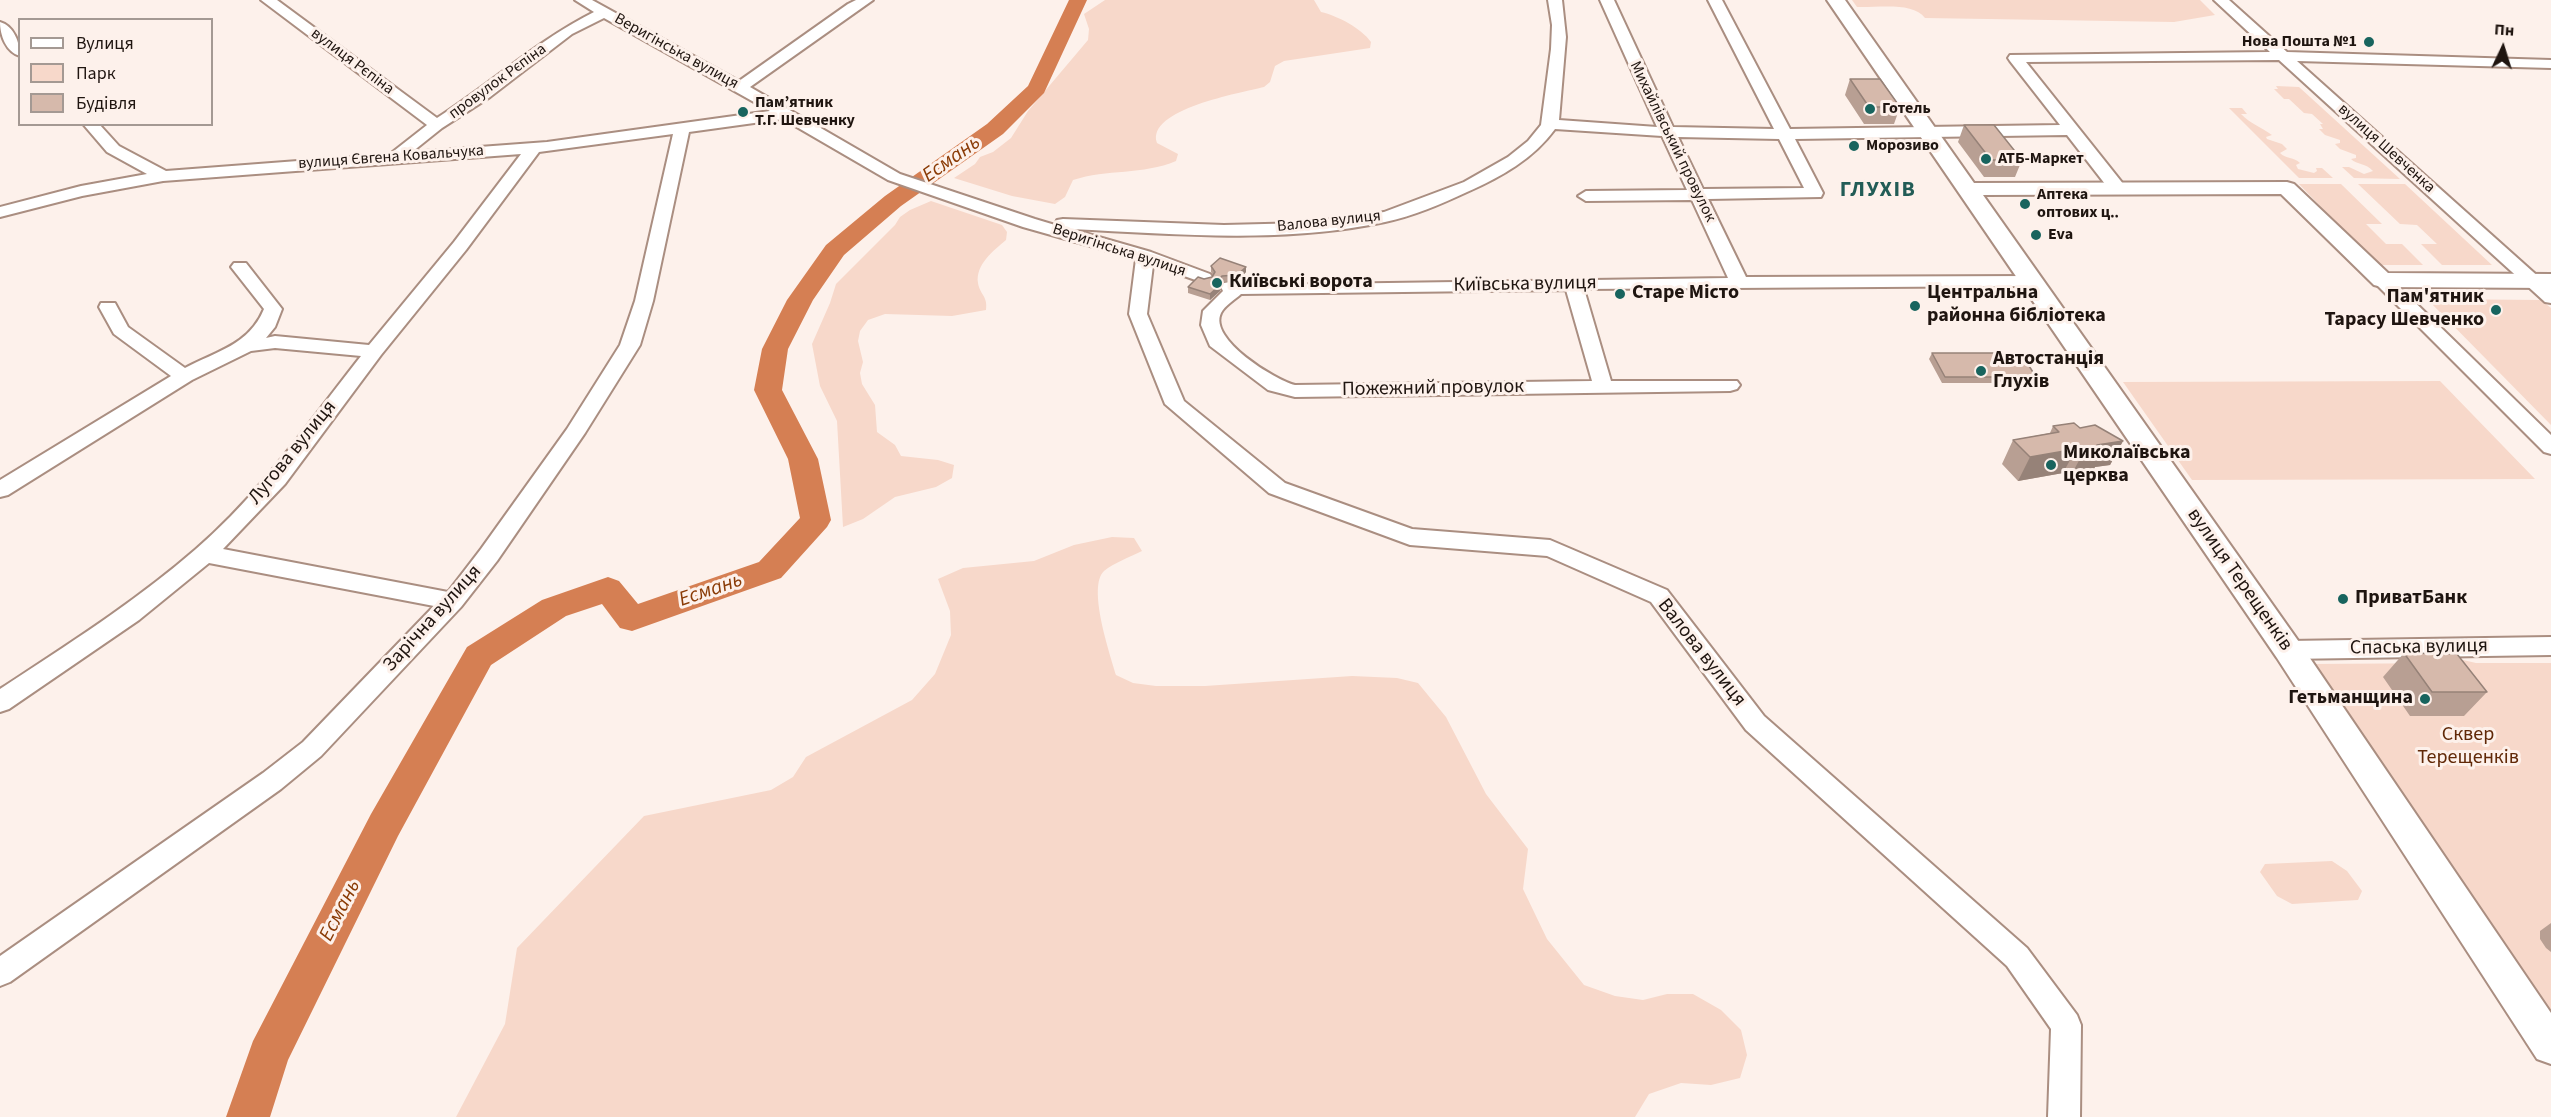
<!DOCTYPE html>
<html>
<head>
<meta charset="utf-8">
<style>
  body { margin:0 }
  #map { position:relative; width:2551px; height:1117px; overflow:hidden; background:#fdf1eb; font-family:"Source Sans 3",sans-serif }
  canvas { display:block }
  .legend { position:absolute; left:18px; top:18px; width:195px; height:108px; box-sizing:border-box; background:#fdf1eb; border:2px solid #a49993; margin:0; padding:8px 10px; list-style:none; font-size:18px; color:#1f1510 }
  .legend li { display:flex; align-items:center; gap:12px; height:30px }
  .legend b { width:30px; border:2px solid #a49993 }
  .north { position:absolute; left:2473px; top:18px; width:60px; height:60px; -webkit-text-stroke:4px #fdf1eb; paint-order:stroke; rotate:4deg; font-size:16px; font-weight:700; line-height:24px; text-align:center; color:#1f1510 }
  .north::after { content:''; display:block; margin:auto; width:21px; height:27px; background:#1f1510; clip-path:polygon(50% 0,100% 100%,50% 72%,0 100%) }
</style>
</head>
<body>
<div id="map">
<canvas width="2551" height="1117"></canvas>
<ul class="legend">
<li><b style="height:8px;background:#fff"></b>Вулиця</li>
<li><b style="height:16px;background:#f7d8ca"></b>Парк</li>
<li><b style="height:16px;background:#d6b9ab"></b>Будівля</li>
</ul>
<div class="north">Пн</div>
</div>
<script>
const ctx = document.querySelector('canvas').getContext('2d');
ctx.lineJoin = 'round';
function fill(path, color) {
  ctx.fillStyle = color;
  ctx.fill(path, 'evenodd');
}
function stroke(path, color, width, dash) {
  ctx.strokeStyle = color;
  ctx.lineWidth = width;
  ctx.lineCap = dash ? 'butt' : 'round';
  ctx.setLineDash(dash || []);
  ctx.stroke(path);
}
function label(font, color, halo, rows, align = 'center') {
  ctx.font = font + ' "Source Sans 3",sans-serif';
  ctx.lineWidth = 6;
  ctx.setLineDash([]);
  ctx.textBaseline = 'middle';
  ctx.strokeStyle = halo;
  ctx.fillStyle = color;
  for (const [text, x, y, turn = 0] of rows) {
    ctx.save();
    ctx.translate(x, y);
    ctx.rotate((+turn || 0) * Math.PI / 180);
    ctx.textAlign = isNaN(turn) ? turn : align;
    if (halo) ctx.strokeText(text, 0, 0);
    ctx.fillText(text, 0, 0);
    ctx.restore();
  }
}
fill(new Path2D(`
  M1105,0h209l7,12c17,4 40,16 50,30l-1,6 -86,13 -9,5 -5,16 -6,5c-23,6 -118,22 -107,56l21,11 -2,7c-33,14 -69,8 -103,19l-8,17 -10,7 -43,-8 -58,-18 21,-14 5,-7 13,-5 18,-14 17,-27 60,-71 1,-11 -5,-15z
  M1852,0h348l15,15 -41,7 -249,-4c-12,-17 -49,-10 -68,-11z
  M2276,86l23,1 101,92 -46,-1 -12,-11h7l15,7 9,-3c-7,-8 -16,-6 -22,-12l5,-1v-3l-16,-6 -5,-5 5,-1v-3l-15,-5 -6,-6h4l-3,-5h3l-11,-10 -8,-1 -15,-14h-5l-10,-10h4z
  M2229,108h13l5,6h-6c10,10 20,13 31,21l-6,2 1,2 15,5 5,5 -7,4c6,6 14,4 20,10l-4,2 2,4 16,4 3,-2 -1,-3h6l11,10h-34z
  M2299,184h42l41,40h-16l20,20h16l21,21h-46z
  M2358,184h47l87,81h-50l-21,-21h16l-20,-19 -17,-1z
  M931,201l71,24 5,7 -1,8c-12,10 -31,25 -28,43 2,12 10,13 8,27l-34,6 -67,-2 -17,6 -8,11 -2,10 5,21 -3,11 2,11 13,21 2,27 18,13 6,11 37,4 16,5 -2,13 -16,9 -41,10 -32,22 -20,8 -6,-106 -17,-35 -8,-42 18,-41 6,-19 59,-59 5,-8 10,-7z
  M2427,299l114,1 10,8v117z
  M2440,381l95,98 -343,1 -69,-98z
  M1112,537l22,1 8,13c-12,6 -28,12 -38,20 -17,16 6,83 12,104l17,8 23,3h49l147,-10 45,2 21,5 28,34 40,77 42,55 -5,40 24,50 37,46 31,11 28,4 24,-6h26l28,16 20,20 6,25 -7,23 -29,7 -30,-2 -32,11 -14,23h-1179l49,-93 12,-76 127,-132 127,-26 22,-13 13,-20 106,-57 23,-26 16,-39 -1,-24 -12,-32 25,-11 71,-7 40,-16z
  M2463,660l13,3h75v354l-241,-353 147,-1z
  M2332,861l15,10 15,20 -4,9 -66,4 -15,-8 -17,-24 5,-8z`), '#f7d8ca');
fill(new Path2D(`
  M1069,0h18l-43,93 -41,41 -102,72 -57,49 -31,45 -25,49 -6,41 36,69 13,61 -4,7 -46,51 -149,53 -12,-3 -18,-24 -36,12 -75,49 -93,171 -110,224 -18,57h-44l27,-76 118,-227 96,-167 75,-47 66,-23 11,4 19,23 121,-42 41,-44 -12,-59 -34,-69 8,-41 25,-49 39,-55 59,-49 102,-72 41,-38z`), '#d57f53');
const minor = new Path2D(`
  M261,0h16l160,118c53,-34 101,-78 157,-106l-19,-12h17l147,81 109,-77 8,-4h17l-123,87 150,87 135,45 20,6 2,-5 6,-1 161,6 81,-2 79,-11 80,-30 44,-25 20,-16 13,-16 10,-76 1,-24 -4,-25h14l4,37 -7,83 98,7 -57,-127h14l59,127 101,2 -66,-129h14l68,129 270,-4 -50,-64 -2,-3 2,-3 260,-3 -56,-52h15l58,52 264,8v8l-254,-7 254,227v15l-6,-1 -266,-242 -253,2 98,123 2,4 -2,4h-12l-45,-58 -272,4 28,54 -2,4 -113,2 38,78 284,-1 6,1 3,4 -3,4 -6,1 -446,3 27,92h126l3,4 -3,4 -7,2 -435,6 -27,-7 -58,-44 -9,-21 2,-14 20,-20 -2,-4 3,-4 6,-1 22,3 476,-7 -36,-78 -106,1 -8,-5 8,-5 101,-1 -25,-54 -107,-7c-22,30 -54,48 -88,63 -26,12 -53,24 -82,30 -103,22 -210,12 -314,7l80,23 59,22 3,4 -3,4 -6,1 -51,-18 -6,49 37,87 101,82 127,46 138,11 117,50 97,126 263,232 50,67 4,10 -1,92h-32l3,-88 -44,-63 -261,-236 -95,-128 -104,-46 -137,-11 -141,-52 -104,-89 -36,-90 7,-55 -113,-32 -135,-47 -105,-61 -94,13 -36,169 -13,44 -55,88 -88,128 -36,46 -140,149 -40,33 -271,193 -10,4v-30l263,-183 40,-31 131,-136 -225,-43 -70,57 -130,89 -9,3v-23c67,-44 135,-87 196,-140 64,-55 113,-127 165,-193l-86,-8 -24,3 -59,29 -184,115 -8,2v-17l171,-104 -57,-42 -15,-27 2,-4h14l13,24 57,41c32,-17 64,-23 79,-59l-33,-42 3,-4h12l36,46 -7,18 -9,11 9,-2 94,9 85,-103 67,-88 -358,27 -81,15 -82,21v-10l81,-21 66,-12 -40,-22 -24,-28h16l20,22 47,25 224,-17 37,-29zM604,18l166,93 -223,31 -135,10 30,-24 48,-31 82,-63zM673,134l-38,167 -15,44 -53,84 -86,120 -33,43 -225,-43 62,-65 96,-129 85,-105 73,-98zM1678,137l101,2 25,49 -101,1zM1566,290l26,91 -297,4c-20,-5 -87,-46 -74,-72 3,-7 15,-14 20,-19z
  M0,22c14,4 20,21 20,34 -14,-4 -20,-21 -20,-34z
  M2382,275l6,1 163,159v19l-7,-2 -168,-168 -3,-4 3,-4z
  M2551,637v18l-263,4 -8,-3 -4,-6 4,-6 8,-3z`);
const major = new Path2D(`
  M1827,0h18l129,183 313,-1 7,2 94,89 163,1v14l-169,-1 -8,-2 -93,-91 -298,1 316,447 252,371v51l-14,-5 -260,-401z`);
stroke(minor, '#aa8e81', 4);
stroke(major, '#aa8e81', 4);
fill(minor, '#fff');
fill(major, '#fff');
fill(new Path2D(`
  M1850,79l50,28 -6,17h-30l-19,-29z
  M1964,125l58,35 -7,17h-31l-26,-35z
  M1211,266l35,6 -9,9 -15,1 -2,3v6l-10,9 -22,-7v-6l16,-8 8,-2 1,-2 -2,-3z
  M1932,353l104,24 -3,6h-91l-13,-24z
  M2053,426l27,2 43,13 -13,24 -15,2 -5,9 -21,3 -6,-6 -45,8 -16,-17 11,-24 37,-7z
  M2404,653l83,39 -23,24h-54l-27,-39z
  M2551,923v29l-5,-4 -6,-9v-8z`), '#b89f93');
fill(new Path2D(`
  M1246,267v5l-9,9v-6z
  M1222,276v6l-2,3v6l-10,9v-6z
  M2123,441l-13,24 -15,2 -5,9 -21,3 13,-24 15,-10z
  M2076,449l-13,24 -45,8 12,-24z`), '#968278');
const building = new Path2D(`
  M1850,79h30l20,28h-31z
  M1964,125h30l28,35h-31z
  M1220,258l26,9 -9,8 -15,1 -3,4 1,5 -10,9 -22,-7 10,-10 6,2 8,-2 3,-5 -4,-6z
  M1932,353h89l15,24h-91z
  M2074,423l6,5 15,-3 28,16 -26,4 7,6 -22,4 -6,-6 -46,8 -17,-17 46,-8 -6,-6z
  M2404,653l53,1 30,38h-55z`);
fill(building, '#d6b9ab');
stroke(building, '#968278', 1.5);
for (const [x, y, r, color] of [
  [2369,42,6,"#18645e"],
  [1870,109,6,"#18645e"],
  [743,112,6,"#18645e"],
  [1854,146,6,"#18645e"],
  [1986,159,6,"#18645e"],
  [2025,204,6,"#18645e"],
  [2036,235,6,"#18645e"],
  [1217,283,6,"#18645e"],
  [1620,294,6,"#18645e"],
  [1915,306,6,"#18645e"],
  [2496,310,6,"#18645e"],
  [1981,371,6,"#18645e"],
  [2051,465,6,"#18645e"],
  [2343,599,6,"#18645e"],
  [2425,699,6,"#18645e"]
]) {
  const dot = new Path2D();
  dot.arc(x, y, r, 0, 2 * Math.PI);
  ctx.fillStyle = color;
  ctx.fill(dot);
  stroke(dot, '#fdf1eb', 2);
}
label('bold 16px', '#1f1510', '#fdf1eb', [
  ["Нова Пошта №1",2357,42,"right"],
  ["Пам’ятник",755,103],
  ["Т.Г. Шевченку",755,121],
  ["Готель",1882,109],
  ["Морозиво",1866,146],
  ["АТБ-Маркет",1998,159],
  ["Аптека",2037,195],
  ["оптових ц‥",2037,213],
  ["Eva",2048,235]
], 'left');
label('16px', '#1f1510', '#fdf1eb', [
  ["Веригінська вулиця",676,52,29],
  ["вулиця Рєпіна",352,62,37],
  ["провулок Рєпіна",498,82,-36],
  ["Михайлівський провулок",1672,142,64],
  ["вулиця Шевченка",2386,149,42],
  ["вулиця Євгена Ковальчука",391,158,-4],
  ["Валова вулиця",1329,222,-6],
  ["Веригінська вулиця",1119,251,18]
]);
label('bold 20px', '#1f1510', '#fdf1eb', [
  ["Київські ворота",1229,283],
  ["Старе Місто",1632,294],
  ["Центральна",1927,294],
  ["районна бібліотека",1927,317],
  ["Пам'ятник",2484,298,"right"],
  ["Тарасу Шевченко",2484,321,"right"],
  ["Автостанція",1993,360],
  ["Глухів",1993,383],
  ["Миколаївська",2063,454],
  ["церква",2063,477],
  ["ПриватБанк",2355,599],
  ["Гетьманщина",2413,699,"right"]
], 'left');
label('20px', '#1f1510', '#fdf1eb', [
  ["Київська вулиця",1525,285,-1],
  ["Пожежний провулок",1433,389,-1],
  ["Лугова вулиця",293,453,-51],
  ["вулиця Терещенків",2239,580,55],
  ["Зарічна вулиця",433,619,-48],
  ["Спаська вулиця",2419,648,-1],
  ["Валова вулиця",1701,653,52]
]);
label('20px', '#612908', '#fdf1eb', [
  ["Сквер",2468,736],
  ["Терещенків",2468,759]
]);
label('italic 21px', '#8a3b06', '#fdf1eb', [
  ["Есмань",952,160,-35],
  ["Есмань",711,591,-19],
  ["Есмань",341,911,-63]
]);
ctx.letterSpacing = '1.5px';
label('bold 22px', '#225c56', '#fdf1eb', [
  ["ГЛУХІВ",1878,191]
]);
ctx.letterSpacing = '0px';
</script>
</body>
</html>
